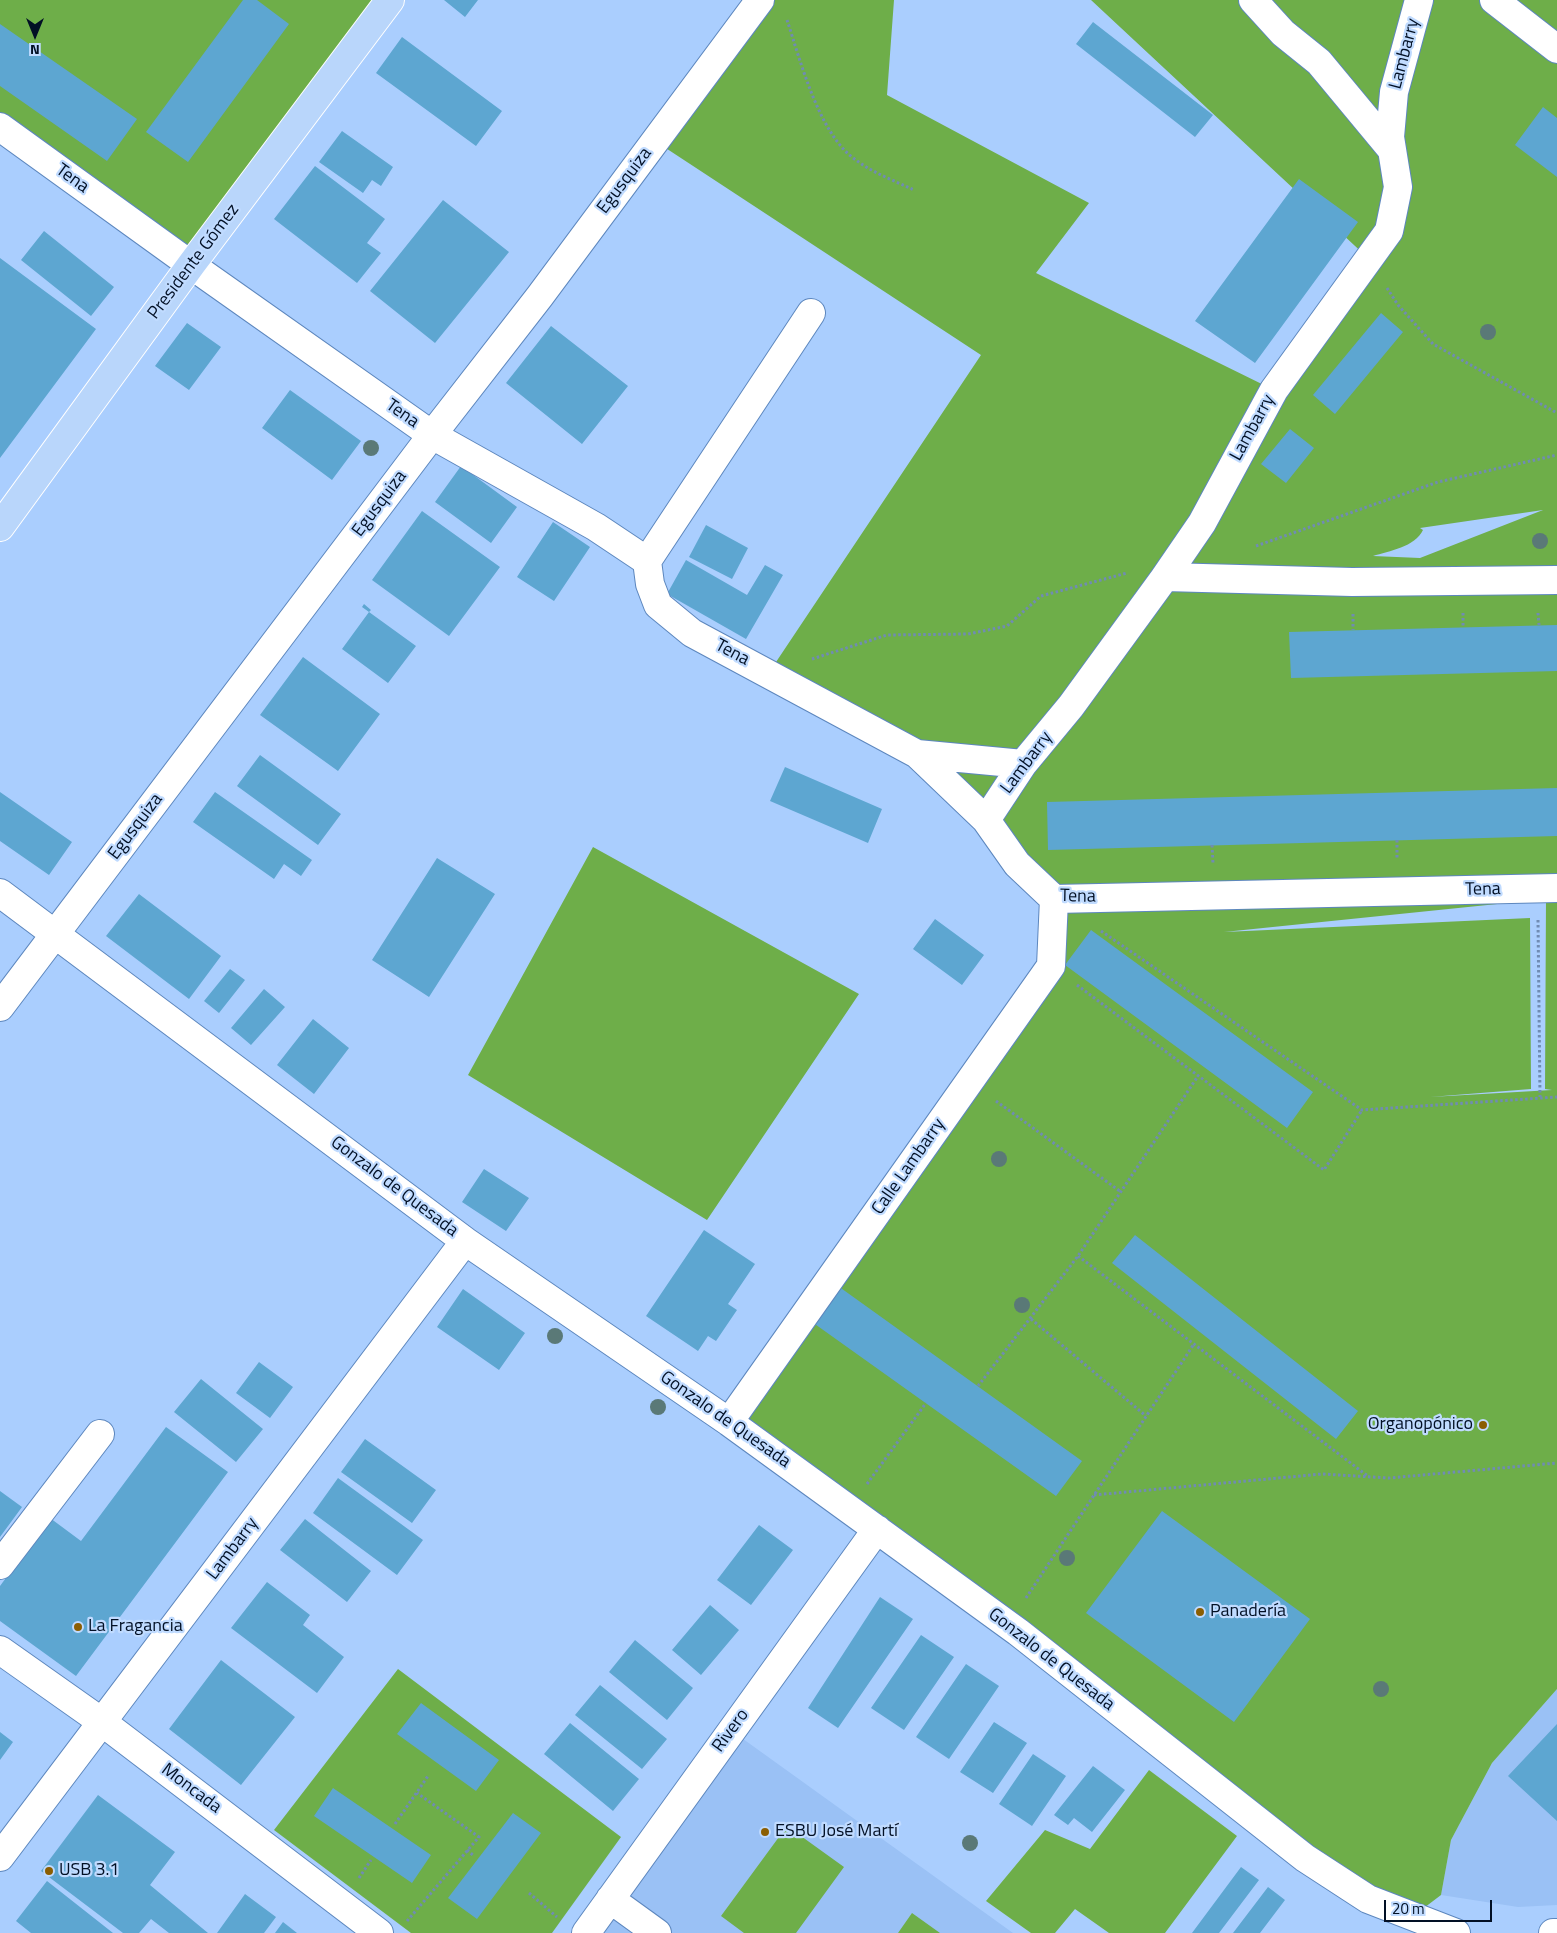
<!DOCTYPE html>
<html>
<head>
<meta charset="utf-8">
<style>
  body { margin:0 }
  #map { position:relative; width:1557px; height:1933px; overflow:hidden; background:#aacefe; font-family:"Titillium Web",sans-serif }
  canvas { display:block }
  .north { position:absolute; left:10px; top:10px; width:50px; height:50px; -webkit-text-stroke:4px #c0dbff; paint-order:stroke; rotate:180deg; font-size:14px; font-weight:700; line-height:20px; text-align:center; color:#021025 }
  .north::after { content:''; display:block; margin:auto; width:18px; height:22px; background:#021025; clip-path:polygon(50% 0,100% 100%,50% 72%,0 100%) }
  .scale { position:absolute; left:1384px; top:1900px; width:108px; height:22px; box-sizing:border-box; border:2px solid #021025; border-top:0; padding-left:6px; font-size:15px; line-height:18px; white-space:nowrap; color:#021025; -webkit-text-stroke:4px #c0dbff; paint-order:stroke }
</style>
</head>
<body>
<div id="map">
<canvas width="1557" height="1933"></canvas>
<div class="north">N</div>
<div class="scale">20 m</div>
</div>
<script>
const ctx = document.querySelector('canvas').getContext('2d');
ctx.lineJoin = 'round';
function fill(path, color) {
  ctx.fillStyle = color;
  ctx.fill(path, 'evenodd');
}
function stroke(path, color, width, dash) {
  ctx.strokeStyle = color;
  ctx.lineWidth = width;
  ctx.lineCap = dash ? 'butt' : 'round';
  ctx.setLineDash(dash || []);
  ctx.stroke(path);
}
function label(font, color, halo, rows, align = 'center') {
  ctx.font = font + ' "Titillium Web",sans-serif';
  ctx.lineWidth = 4.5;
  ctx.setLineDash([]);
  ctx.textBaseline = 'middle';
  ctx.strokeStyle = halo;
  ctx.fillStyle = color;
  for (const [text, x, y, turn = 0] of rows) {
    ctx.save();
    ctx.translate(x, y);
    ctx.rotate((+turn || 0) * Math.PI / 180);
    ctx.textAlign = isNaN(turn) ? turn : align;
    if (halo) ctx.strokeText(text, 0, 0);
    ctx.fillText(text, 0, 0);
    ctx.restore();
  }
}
fill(new Path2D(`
  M1557,1689v216l-39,2 -77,-12 10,-55 41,-77z
  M732,1731l281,202h-429z`), '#9ac1f5');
fill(new Path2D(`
  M0,0h390l-204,262 -186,-130z
  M760,0h134l-7,95 202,108 -53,70 238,117 95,-131 -278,-259h466v1689l-65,74 -41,77 -10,55 -29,22 -44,-18 -639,-477 322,-456 3,-67 -137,-145 -149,-80 213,-319 -326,-214zM1543,510l-123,48 -47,-2c16,-5 42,-9 50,-26l-3,-2zM1546,899l-1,190 7,1 -122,7 101,-8 -1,-171 -306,14z
  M593,847l266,147 -152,226 -239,-145z
  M398,1669l223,168 -69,96h-141l-137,-103z
  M1149,1770l88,66 -72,97h-56l-34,-24 -20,24h-24l-45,-32 59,-71 45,19z
  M787,1826l57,41 -48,66h-52l-23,-17z
  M912,1913l28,20h-42z`), '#6eae49');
fill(new Path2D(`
  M243,0h14l32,24 -101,138 -42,-30z
  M444,0h34l-13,17z
  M1093,22l120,93 -18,22 -119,-93z
  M0,24l137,95 -30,42 -107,-75z
  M402,37l100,74 -26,35 -100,-73z
  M1543,107l14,11v59l-42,-32z
  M342,131l51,36 -12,19 -9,-6 -9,13 -44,-31z
  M315,166l70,53 -18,24 14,10 -24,30 -83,-64z
  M1299,179l59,43 -103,141 -60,-42z
  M443,200l66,52 -74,91 -65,-52z
  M44,231l70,56 -23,29 -70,-56z
  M0,258l96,71 -96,129z
  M1381,313l22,19 -68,82 -22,-19z
  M187,323l34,24 -32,43 -34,-24z
  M551,326l77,60 -46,58 -76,-61z
  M290,390l71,51 -29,39 -70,-52z
  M1290,429l24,19 -28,35 -25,-19z
  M461,466l56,41 -26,36 -56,-41z
  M422,511l78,56 -51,69 -77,-56z
  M553,522l37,25 -36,54 -37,-24z
  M706,525l42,23 -16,31 -43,-22z
  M686,560l61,35 18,-30 18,10 -37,64 -79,-45z
  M364,604l7,6 -2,2 -7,-5z
  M369,612l47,34 -28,37 -46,-34z
  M1557,625v46l-266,7 -2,-46z
  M303,657l77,57 -42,57 -78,-56z
  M260,755l81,59 -23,31 -81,-59z
  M785,767l97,42 -14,34 -98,-42z
  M1557,788v48l-509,14 -1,-48z
  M0,792l72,50 -23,33 -49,-34z
  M215,792l97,68 -11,16 -17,-12 -10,15 -81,-57z
  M437,858l58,36 -66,103 -57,-37z
  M139,894l82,62 -32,43 -83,-63z
  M935,919l49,36 -22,30 -49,-36z
  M1091,930l222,162 -26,36 -222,-163z
  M230,969l15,11 -26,33 -15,-12z
  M264,989l21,18 -34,38 -20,-17z
  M313,1019l36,29 -35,46 -37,-29z
  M484,1169l45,29 -23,33 -44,-29z
  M704,1230l51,34 -27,40 9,6 -21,31 -8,-5 -10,15 -52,-35z
  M1135,1235l223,176 -22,28 -224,-176z
  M838,1286l244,175 -26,35 -244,-174z
  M463,1289l62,44 -26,37 -62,-43z
  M259,1362l34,25 -23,31 -34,-25z
  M201,1379l62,50 -27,33 -62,-50z
  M166,1427l62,45 -152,204 -76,-55v-35l50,-68 31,23z
  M365,1439l71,51 -24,33 -71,-51z
  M338,1478l85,62 -26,35 -84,-62z
  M0,1491l22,16 -22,30z
  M1162,1511l148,108 -76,103 -148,-109z
  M305,1519l66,52 -24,31 -67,-52z
  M759,1525l34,25 -42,55 -34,-25z
  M267,1582l43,33 -7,10 41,32 -27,36 -86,-65z
  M880,1597l33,22 -75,109 -30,-20z
  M710,1605l29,25 -38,45 -29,-25z
  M921,1635l33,22 -50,73 -33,-22z
  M635,1640l58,48 -26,32 -58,-48z
  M221,1660l74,57 -54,68 -72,-56z
  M966,1664l33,22 -50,73 -33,-22z
  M600,1685l67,54 -25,30 -67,-54z
  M421,1703l78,57 -23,31 -79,-57z
  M994,1722l33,21 -34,50 -33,-21z
  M570,1723l69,56 -26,32 -69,-57z
  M1557,1724v97l-49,-45z
  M0,1732l13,10 -13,18z
  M1033,1754l33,22 -34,50 -33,-22z
  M1093,1766l32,24 -33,42 -18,-14 -6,7 -14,-10z
  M333,1788l98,67 -19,28 -98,-67z
  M98,1795l77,57 -25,33 58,48h-39l-18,-14 -12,14h-16l-82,-62z
  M513,1813l28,20 -64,86 -29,-21z
  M1241,1867l18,13 -40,53h-27z
  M47,1881l66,52h-82l-15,-12z
  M1268,1887l17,13 -25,33h-27z
  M245,1894l31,23 -12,16h-47z
  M283,1922l14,11h-22z`), '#5da6d1');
const minor = new Path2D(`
  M1253,0l30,33 36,29 73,88
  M1494,0l63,49
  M0,127l191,138 241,170 164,92 51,34 3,23 8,21 34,28 225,121 69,66 31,44 37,35 503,-11
  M647,561l164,-248
  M1165,577l187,5 205,-2
  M917,754l106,10
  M986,820l37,-56 48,-58 94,-129 37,-54 72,-133 115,-159 9,-44 -8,-50 4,-45 25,-92
  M0,893l465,348 264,181 289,210 287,226 63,41 88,34
  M0,1007l432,-572 108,-139 220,-296
  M729,1422l322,-456 3,-67
  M0,1565l100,-131
  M0,1650l102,72 277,211
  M0,1857l465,-616
  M610,1899l47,34
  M586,1933l291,-404
  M1553,1933h4`);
const major = new Path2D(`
  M0,527l191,-262 199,-265`);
stroke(minor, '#5d87be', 30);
stroke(major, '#fff', 30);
stroke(new Path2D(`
  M787,20c14,42 32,115 69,140 17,13 39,21 58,30
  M1387,288l11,17 35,39 124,69
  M1256,546l182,-64 119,-27
  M1463,613v14
  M1538,613l1,12
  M1353,614v16
  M812,659l75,-24 81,-1 39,-8 34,-30 86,-23
  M1397,840v20
  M1212,845l1,19
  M1538,920l2,177
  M1101,931l261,179 195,-13
  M1077,985l247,185 38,-60
  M996,1101l125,91
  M1078,1256l291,221
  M1031,1319l115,97
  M978,1386l100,-130 120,-180
  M867,1484l59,-81
  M1094,1495l228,-21 67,4 168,-15
  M1026,1598l168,-254
  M395,1824l33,-48
  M467,1850l7,6
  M359,1878l12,-18
  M529,1893l28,24
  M407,1921l72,-84 -62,-44`), '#708cb3', 3, [2.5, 2.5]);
stroke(minor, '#fff', 28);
stroke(major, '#b9d6fb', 28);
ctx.fillStyle = '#5a7977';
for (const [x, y] of [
  [1488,332],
  [371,448],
  [1540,541],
  [999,1159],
  [1022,1305],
  [555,1336],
  [658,1407],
  [1067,1558],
  [1381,1689],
  [970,1843]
]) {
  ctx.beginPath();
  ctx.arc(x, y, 8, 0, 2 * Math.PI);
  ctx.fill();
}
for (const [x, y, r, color] of [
  [1483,1425,5,"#8b5e02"],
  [1200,1612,5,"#8b5e02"],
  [78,1627,5,"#8b5e02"],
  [765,1832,5,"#8b5e02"],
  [49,1871,5,"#8b5e02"]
]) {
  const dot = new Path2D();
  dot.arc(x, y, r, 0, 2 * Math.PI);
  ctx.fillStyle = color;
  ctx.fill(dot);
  stroke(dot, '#c0dbff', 2);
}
label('18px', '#021025', '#c0dbff', [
  ["Lambarry",1405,54,-75],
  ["Tena",72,179,36],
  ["Egusquiza",625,181,-53],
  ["Presidente Gómez",194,262,-53],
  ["Tena",402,414,35],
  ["Lambarry",1253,428,-61],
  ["Egusquiza",380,504,-53],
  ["Tena",732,653,28],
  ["Lambarry",1027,763,-53],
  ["Egusquiza",136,827,-53],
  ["Tena",1483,890,-1],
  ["Tena",1078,897,1],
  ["Calle Lambarry",909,1167,-55],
  ["Gonzalo de Quesada",394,1187,37],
  ["Gonzalo de Quesada",725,1420,35],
  ["Lambarry",233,1549,-53],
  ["Gonzalo de Quesada",1051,1660,38],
  ["Rivero",731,1731,-54],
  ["Moncada",191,1789,37]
]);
label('18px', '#021025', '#c0dbff', [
  ["Organopónico",1473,1425,"right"],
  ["Panadería",1210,1612],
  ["La Fragancia",88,1627],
  ["ESBU José Martí",775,1832],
  ["USB 3.1",59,1871]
], 'left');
</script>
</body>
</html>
